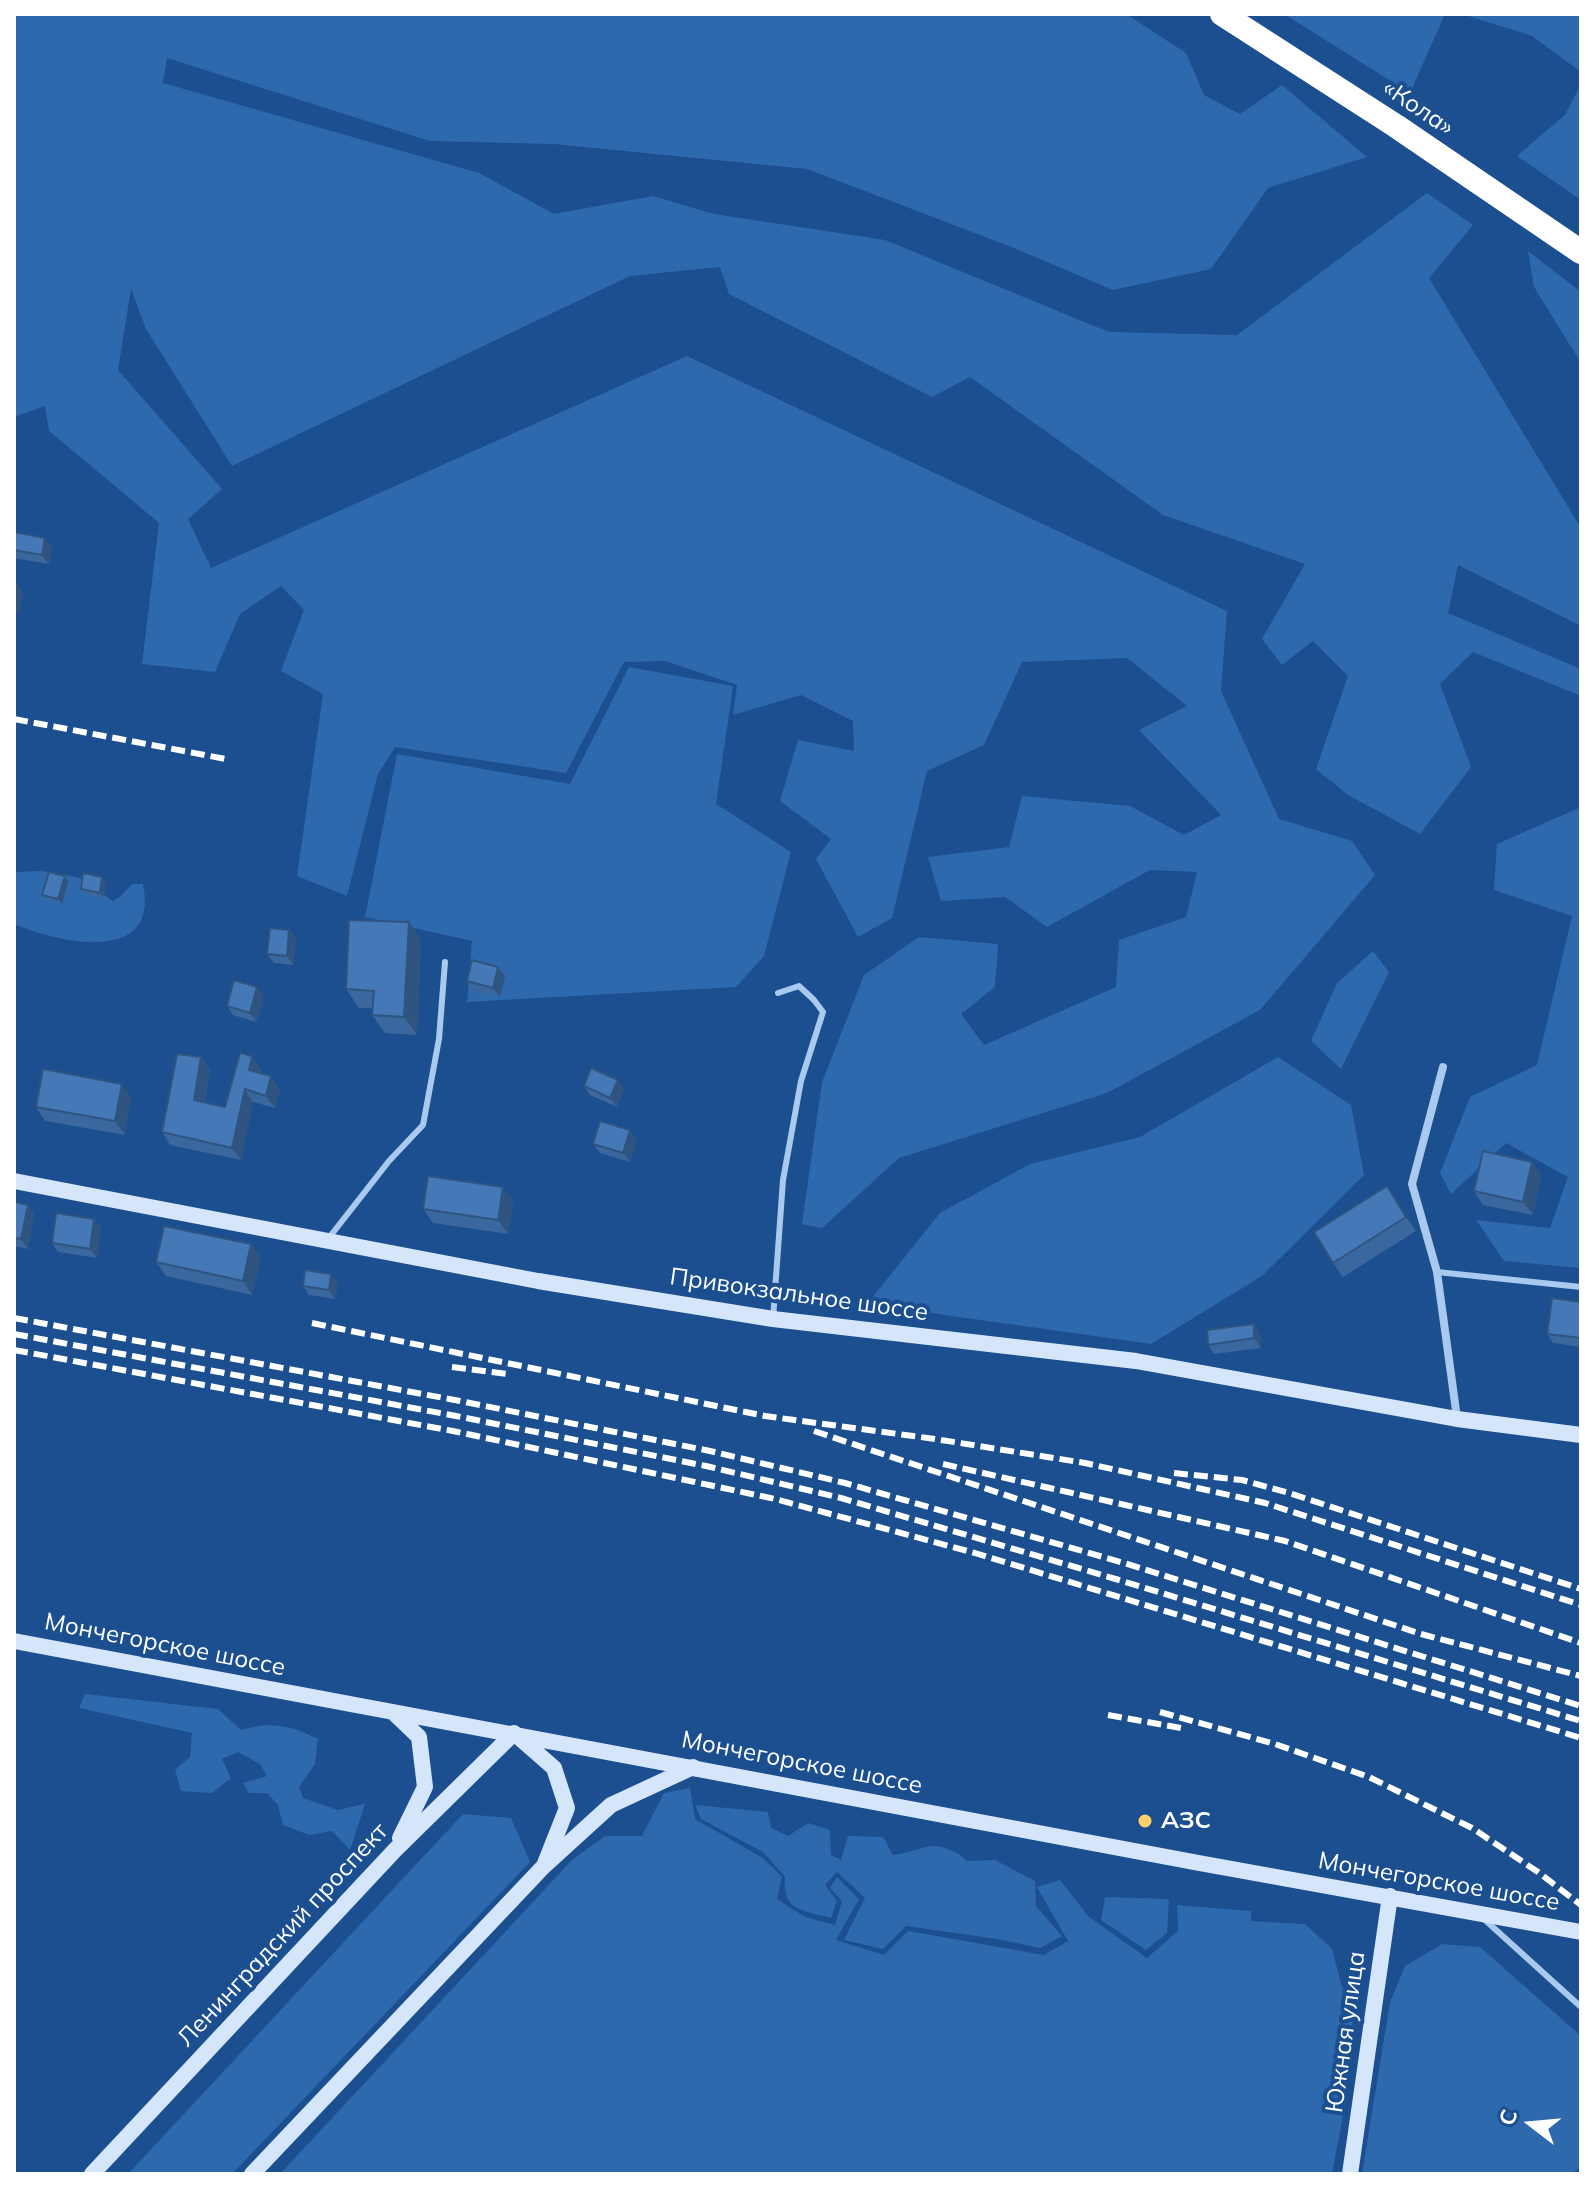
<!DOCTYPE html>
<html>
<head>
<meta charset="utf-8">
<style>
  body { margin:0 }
  #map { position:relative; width:1595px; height:2188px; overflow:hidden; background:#1b4f8f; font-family:Mulish,sans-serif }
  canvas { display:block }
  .frame { position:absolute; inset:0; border:16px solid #fff; pointer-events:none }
  .north { position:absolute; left:1491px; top:2084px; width:80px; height:80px; -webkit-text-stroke:6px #1b4f8f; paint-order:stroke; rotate:286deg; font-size:22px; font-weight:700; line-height:32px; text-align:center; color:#fff }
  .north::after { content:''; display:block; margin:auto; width:28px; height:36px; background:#fff; clip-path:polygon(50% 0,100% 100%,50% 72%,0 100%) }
</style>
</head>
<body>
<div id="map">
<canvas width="1595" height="2188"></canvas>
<div class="frame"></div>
<div class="north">С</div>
</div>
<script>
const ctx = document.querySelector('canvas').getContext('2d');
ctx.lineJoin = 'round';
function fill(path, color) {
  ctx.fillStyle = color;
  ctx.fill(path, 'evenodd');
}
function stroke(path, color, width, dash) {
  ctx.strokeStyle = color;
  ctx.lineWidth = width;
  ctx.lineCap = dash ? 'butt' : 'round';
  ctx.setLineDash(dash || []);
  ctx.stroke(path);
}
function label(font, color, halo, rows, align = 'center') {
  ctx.font = font + ' Mulish,sans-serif';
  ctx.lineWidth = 8;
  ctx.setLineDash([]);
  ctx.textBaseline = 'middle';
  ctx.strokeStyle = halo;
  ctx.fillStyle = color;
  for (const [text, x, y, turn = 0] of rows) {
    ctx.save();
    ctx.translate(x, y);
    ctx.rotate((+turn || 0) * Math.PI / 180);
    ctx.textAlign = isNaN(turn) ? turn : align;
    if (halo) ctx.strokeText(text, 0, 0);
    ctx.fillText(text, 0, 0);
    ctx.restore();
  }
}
fill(new Path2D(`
  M14,14h1112l60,39 18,42 36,19 42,-29 85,72 -99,31 -57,81 -98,21 -104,-44 -202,-77 -253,-25 -124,-3 -263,-83 -4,25 316,90 75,41 99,-18 61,18 171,26 224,92 128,3 190,-142 46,32 -44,53 152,250v98l-123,-61 -10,48 133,56v27l-108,-44 -33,32 31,83 -51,67 -72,-39 -32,-26 32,-93 -35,-35 -31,24 -20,-26 43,-75 -142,-49 -193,-138 -38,20 -203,-103 -9,-27 -90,9 -398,190 -86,-137 -15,-40 -13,81 104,119 -34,30 23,49 476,-212 540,255 -6,80 58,128 73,22 23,34 -115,135 -153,83 -208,65 -77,70 -20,-4 20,-142 42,-107 55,-38 79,7 -3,43 -34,27 23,31 132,-58 3,-47 67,-23 11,-45 -47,-2 -103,57 -42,-30 -64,4 -13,-44 81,-10 13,-51 108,10 54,29 37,-20 -82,-85 48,-24 -60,-48 -105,4 -38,83 -57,26 -35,147 -34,19 -42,-78 15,-20 -51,-38 18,-61 56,11 -1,-30 -52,-26 -68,20 4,-30 -72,-24 -41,1 -58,111 -171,-26 -17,27 -31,122 -50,-20 26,-182 -42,-23 23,-61 -23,-24 -41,28 -25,58 -73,-8 17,-141 -110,-92 -4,-25 -31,11z
  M1284,14h161l-35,79z
  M1462,14h119v58l-49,-36z
  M1581,84v116l-64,-44 48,-41z
  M1528,251l53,41v71l-47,-76z
  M629,667l104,19 -17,118 75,48 -27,104 -28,31 -269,15 5,-61 -107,-24 32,-163 173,30z
  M1581,807v461l-77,-7 -28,-41 74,8 18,-51 -62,-34 -55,51 -11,-21 30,-76 67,-32 35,-149 -78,-26 3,-46z
  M43,871l37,7 33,23 9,-6 10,-11h11c17,82 -84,59 -129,40v-52z
  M1373,951l16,21 -48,97 -30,-28 26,-58z
  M1278,1057l73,48 13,70 -102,101 -111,68 -284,-40 73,-91 90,-49 110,-27z
  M85,1694l133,15 23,21c30,-9 50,-5 77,9l-3,25 -16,23 4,11 35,12 27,-6 -15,46 -18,-19 -23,4 -26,-10 -5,-20 -11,-12h-18l-6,-10 24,-7 -7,-12 -22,-12 -16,7 9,19 -19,15 -31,-2 -6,-21 15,-13 2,-24 -113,-25z
  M690,1788l5,31 68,39 19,19 -5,22 28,18 30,8 7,-24 -12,-13 7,-11 22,22 -23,41 48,15 24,-24 136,24 24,-14 -31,-54 23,-7 29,37 58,41 31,-27 -1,-26 74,6v10l54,3 27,25 10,38 10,3c4,62 -8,123 -20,184h-1052l292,-314 33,-24h37l22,-43z
  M695,1805l73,7 3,16 17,8 20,-13 22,7 1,25 10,5 7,-24 35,1 10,18c13,-1 27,-8 39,-9 10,-1 29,7 35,15l28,-1 40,21 1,25 26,30 -22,12 -43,-9 -91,-13 -23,23 -39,-9 21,-42 -28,-26 -12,13 12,16 -6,17c-28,-8 -49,-6 -46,-41l-22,-25 -62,-33z
  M463,1814l48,4 19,44 -298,312h-104z
  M1105,1897l64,2 -2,34 -21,17 -45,-30z
  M1442,1944l38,3 101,89v131l-10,7h-209l28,-172 15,-36z`), '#2e69ad');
stroke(new Path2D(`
  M328,1239l61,-78 34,-36 16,-86 6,-77
  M1437,1272l144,15
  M773,1319l10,-139 18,-99 22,-69 -9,-12 -15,-14 -21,7
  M1485,1920l96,87`), '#a9c9ee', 6);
stroke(new Path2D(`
  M1443,1067l-31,117 25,88 20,146`), '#a9c9ee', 8);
stroke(new Path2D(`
  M14,1181l524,100 235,38 363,42 321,58 124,16
  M14,1641l1185,222 382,69
  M395,1714l24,23 6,50 -25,51
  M92,2174l303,-324 119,-117 40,35 13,40 -23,58
  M252,2174l292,-308 67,-61 82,-38
  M1350,2174l40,-278`), '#d6e6fa', 16);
stroke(new Path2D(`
  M1222,14l174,112 185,126`), '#fff', 24);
stroke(new Path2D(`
  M14,719l212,40
  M14,1318l446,83 250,50 135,32 279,80 457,143
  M312,1323l453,93 170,23 150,24 180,40 316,102
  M14,1334l442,82 250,50 135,32 278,82 462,141
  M14,1350l439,81 322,68 200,54 606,185
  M452,1367l55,7
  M814,1431l607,203 160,42
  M943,1464l342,77 296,102
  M1174,1473l68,7 47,13 292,96
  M1160,1712l115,32 94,33 103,51 66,44 43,33
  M1108,1715l73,13`), '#fff', 6, [14, 6]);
fill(new Path2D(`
  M14,532l38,15 -3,17 -35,-6z
  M68,881l-6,23 -16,-5 -4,-4z
  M106,882l-3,16 -19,-4 -3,-5z
  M409,922l12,19 -4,94 -32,-2 -13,-18 1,-7h-14l-13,-19z
  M289,930l7,9 -3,26 -19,-2 -7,-9z
  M498,967l7,9 -5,21 -27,-6 -6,-10z
  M264,996l-8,26 -23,-7 -6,-9z
  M252,1056l9,13 -1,4 20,16 -5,19 -22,-6 -12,58 -71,-15 -8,-13 39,-75 9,13 -5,32 20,5z
  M584,1086l40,3 -7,18 -27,-12z
  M131,1097l-6,38 -80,-14 -9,-14z
  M637,1140l-7,22 -30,-9 -7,-9z
  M1532,1162l9,14 -8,39 -50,-10 -9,-14z
  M1387,1186l29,45 -73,46 -10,-14z
  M513,1201l-5,33 -75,-11 -10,-14z
  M14,1202l20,12 -6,35 -14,-3z
  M94,1219l7,9 -4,30 -39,-6 -6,-9z
  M261,1258l-9,37 -86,-19 -10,-14z
  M338,1283l-3,16 -26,-4 -6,-9z
  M1581,1302v45l-28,-4 -6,-9z
  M1260,1334l1,14 -47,6 -6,-9z`), '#3a679d');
fill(new Path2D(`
  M45,538l7,9 -3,17 -7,-9z
  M14,579l9,14 -4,21 -5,-8z
  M65,876l3,5 -6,23 -4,-5z
  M102,877l4,5 -3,16 -3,-5z
  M409,922l12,19 -4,94 -13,-18z
  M289,930l7,9 -3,26 -6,-9z
  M498,967l7,9 -5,21 -7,-9z
  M257,987l7,9 -8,26 -6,-9z
  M252,1056l9,13 -3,13 -9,-12z
  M201,1057l9,13 -7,43 -9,-13z
  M271,1076l9,13 -5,19 -9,-12z
  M618,1080l6,9 -7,18 -7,-9z
  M122,1084l9,13 -6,38 -10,-14z
  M245,1089l8,13 -12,58 -9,-12z
  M630,1130l7,10 -7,22 -7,-9z
  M1532,1162l9,14 -8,39 -10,-13z
  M1387,1186l10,14 19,31 -10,-14z
  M503,1187l10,14 -5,33 -10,-14z
  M28,1205l6,9 -6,35 -7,-10z
  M94,1219l7,9 -4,30 -7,-9z
  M251,1244l10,14 -9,37 -9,-14z
  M331,1274l7,9 -3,16 -6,-9z
  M1254,1324l6,10 1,14 -7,-10z`), '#305480');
const building = new Path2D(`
  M14,532l31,6 -3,17 -28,-5z
  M49,872l16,4 -7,23 -16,-4z
  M83,873l19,4 -2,16 -19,-4z
  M349,920l60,2 -5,95 -32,-2 2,-24 -28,-2z
  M270,928l19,2 -2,26 -20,-2z
  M472,960l26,7 -5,21 -26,-7z
  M234,980l23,7 -7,26 -23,-7z
  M240,1053l12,3 -3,14 22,6 -5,20 -21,-7 -13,59 -70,-16 15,-78 24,3 -7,43 31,7z
  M591,1068l27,12 -8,18 -26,-12z
  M43,1069l79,15 -7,37 -79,-14z
  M600,1121l30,9 -7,23 -30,-9z
  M1483,1151l49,11 -9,40 -49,-11z
  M428,1176l75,11 -5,33 -75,-11z
  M1387,1186l19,31 -73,46 -19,-31z
  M14,1202l14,3 -7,34 -7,-1z
  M56,1213l38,6 -4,30 -38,-6z
  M164,1226l87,18 -8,37 -87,-19z
  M305,1270l26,4 -2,16 -26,-4z
  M1552,1298l29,4v36l-34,-4z
  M1254,1324v14l-46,7 -1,-15z`);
fill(building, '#4478b7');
stroke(building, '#305480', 2);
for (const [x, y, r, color] of [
  [1145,1821,8,"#ffd166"]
]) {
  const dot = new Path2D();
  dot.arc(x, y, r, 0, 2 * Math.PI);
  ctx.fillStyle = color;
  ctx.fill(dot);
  stroke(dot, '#1b4f8f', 3);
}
label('24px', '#fff', '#1b4f8f', [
  ["«Кола»",1418,108,34],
  ["Привокзальное шоссе",799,1295,8],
  ["Мончегорское шоссе",165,1645,11],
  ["Мончегорское шоссе",802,1763,11],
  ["Мончегорское шоссе",1439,1882,10],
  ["Ленинградский проспект",283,1935,-47],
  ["Южная улица",1346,2032,-82]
]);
label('bold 24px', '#fff', '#1b4f8f', [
  ["АЗС",1161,1821]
], 'left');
</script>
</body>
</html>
